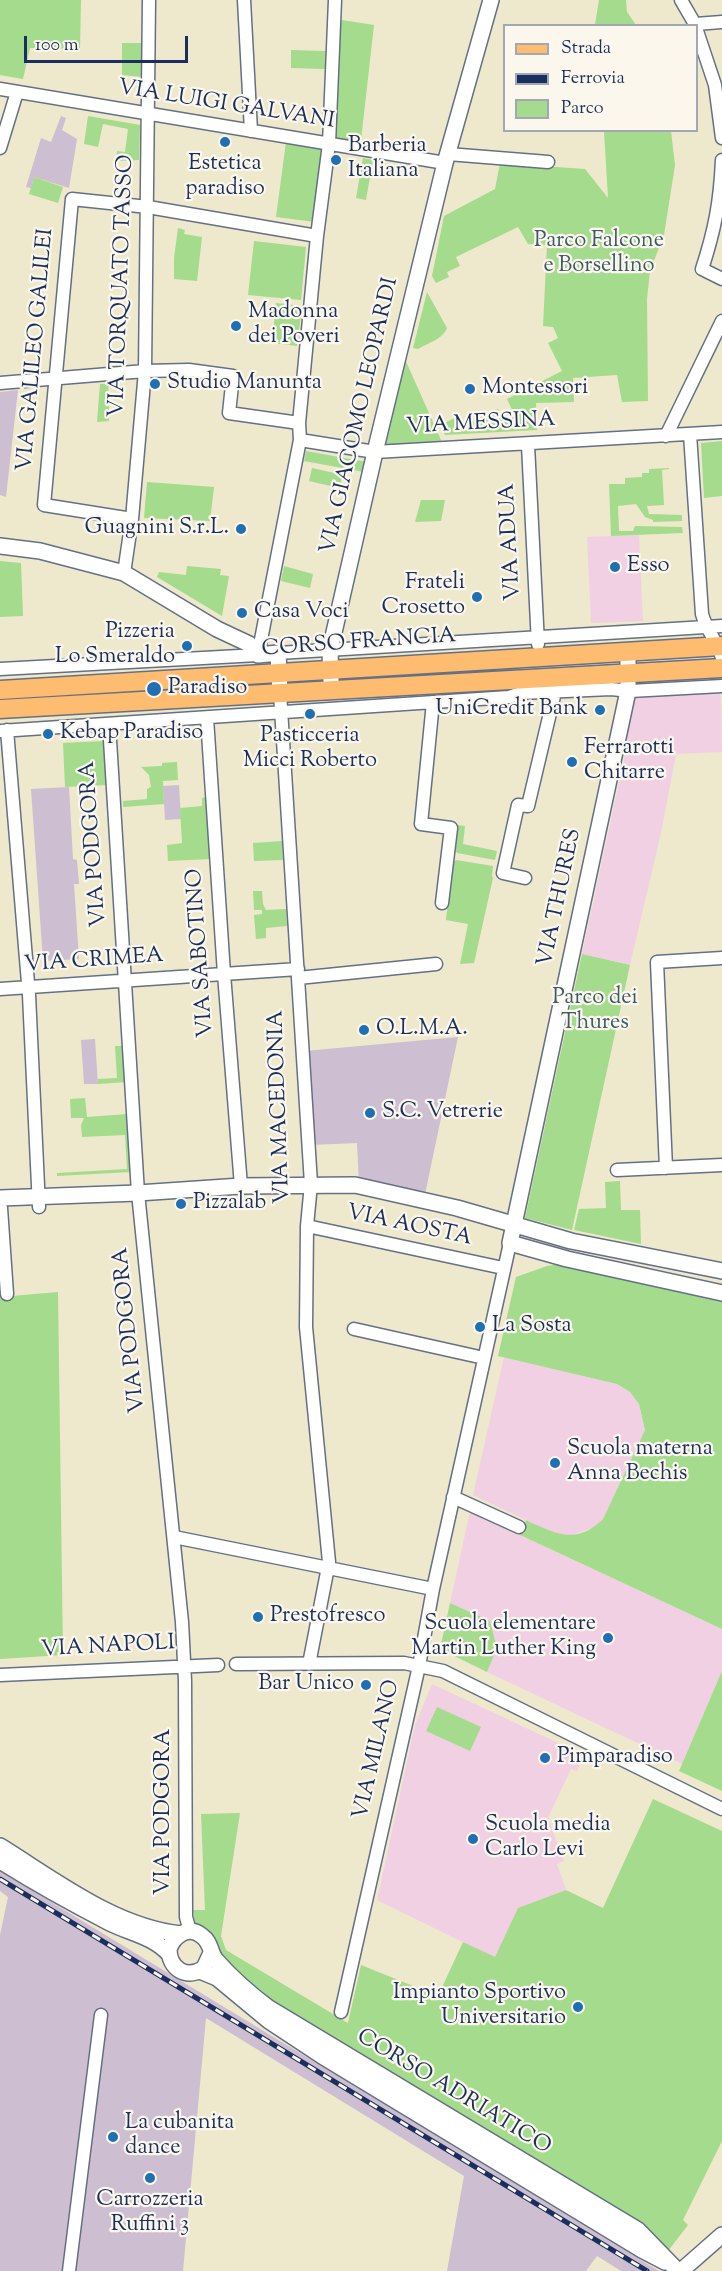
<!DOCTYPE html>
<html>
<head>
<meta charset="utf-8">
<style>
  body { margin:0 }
  #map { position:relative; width:722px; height:2271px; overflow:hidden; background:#eee8cc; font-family:"Sorts Mill Goudy",serif }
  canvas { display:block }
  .legend { position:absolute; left:503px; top:24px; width:195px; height:108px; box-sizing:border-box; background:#fbf7ec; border:2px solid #a1a7b3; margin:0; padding:8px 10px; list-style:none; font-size:18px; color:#1b2f5e }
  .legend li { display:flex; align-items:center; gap:12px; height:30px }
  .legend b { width:30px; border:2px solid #a1a7b3 }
  .scale { position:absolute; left:24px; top:36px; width:164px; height:27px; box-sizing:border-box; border:3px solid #1b2f5e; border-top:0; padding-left:8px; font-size:18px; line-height:21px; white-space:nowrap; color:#1b2f5e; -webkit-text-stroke:4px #fbf7ec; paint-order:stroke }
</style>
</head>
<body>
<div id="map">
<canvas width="722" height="2271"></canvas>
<ul class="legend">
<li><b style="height:8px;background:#febc70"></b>Strada</li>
<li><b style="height:8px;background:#1b2f5e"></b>Ferrovia</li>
<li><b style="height:16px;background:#a4db8c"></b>Parco</li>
</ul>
<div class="scale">100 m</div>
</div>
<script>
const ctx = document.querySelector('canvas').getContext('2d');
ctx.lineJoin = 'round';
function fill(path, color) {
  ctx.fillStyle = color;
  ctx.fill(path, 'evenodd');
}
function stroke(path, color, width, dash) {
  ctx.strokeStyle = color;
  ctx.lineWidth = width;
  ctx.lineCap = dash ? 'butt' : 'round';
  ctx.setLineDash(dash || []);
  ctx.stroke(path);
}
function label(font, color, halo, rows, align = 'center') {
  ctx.font = font + ' "Sorts Mill Goudy",serif';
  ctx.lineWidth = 4.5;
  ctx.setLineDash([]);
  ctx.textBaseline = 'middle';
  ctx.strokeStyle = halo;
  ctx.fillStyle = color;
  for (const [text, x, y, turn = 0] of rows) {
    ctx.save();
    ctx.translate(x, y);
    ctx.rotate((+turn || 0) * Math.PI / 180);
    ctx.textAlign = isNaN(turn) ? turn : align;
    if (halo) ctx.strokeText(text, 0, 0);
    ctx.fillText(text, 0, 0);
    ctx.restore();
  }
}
fill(new Path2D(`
  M639,535l4,86 -52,2 -4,-86z
  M720,670l2,82 -46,2 -15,79 -31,132 -48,-11 45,-208 -8,-2 12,-69z
  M504,1357l113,27 13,8 9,12 6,26 -42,89 -8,8 -23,8 -19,-2 -80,-38z
  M470,1512l252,117v42l-40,93 -195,-92 10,-24 -7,-27 -40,-18z
  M432,1684l152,71 -7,16 -6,-2 -23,49 16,43 -7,3 9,26 -48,18 -23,50 -118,-58 38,-175z`), '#f1d0e3');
fill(new Path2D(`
  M61,116l5,2 -4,12 15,9 -8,49 -35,-11 -3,11 -5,-1 15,-49 10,4z
  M18,390l-12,107 -6,-2v-103z
  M179,785l2,34 -16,1 -2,-34z
  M69,787l4,72 4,1 2,24h-5l5,75 -36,2 -12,-172z
  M458,1037l-34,162 -65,-15 -2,-41 -47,2 -5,-94z
  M95,1039l3,45h-14l-3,-44z
  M0,1871l659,400h-38l-24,-15 -11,15h-139l17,-95 -258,-158 -23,253h-183v-336l8,-38 -8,-6z`), '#cebed1');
fill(new Path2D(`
  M0,0h81l-1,49 -50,-1 -7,31 -23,-4z
  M599,0h27l1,12 9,13h-41z
  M342,20l32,5 -14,124 -31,-5 5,-117z
  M122,43h20v34l-20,-2z
  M291,50l35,1 -1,18 -34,-1z
  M88,116l52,9 -1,35 -23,1 1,-10 8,1 3,-23 -25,-5 -5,23 -14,-3z
  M604,131h67l4,34 -11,70 -14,36 -3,28 1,102 -26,1 -5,-27 -44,3 1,24 -38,1 1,27 -92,5 -5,-10 15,-7 5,10 38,-19 6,12 11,-5 -8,-17 55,-28 -14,-28 10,-5 -5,-11 -10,-1 4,-81 -19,-1 -10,-17 -62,30 4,9 -13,6 2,5 -13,6 -4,-7 12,-60 51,-27 5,-26 85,6 23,29z
  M286,142l39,8 -10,72 -39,-5z
  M363,158l10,2 -7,40 -10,-2z
  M34,177l29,10 -5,16 -29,-9z
  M178,228l7,2 -1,4 18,3 -5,44 -23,-2v-21z
  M254,241l52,6 -5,53 -53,-5z
  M427,292l20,36c-4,11 -19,15 -29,21l-5,-1z
  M276,303l26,3 -5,40 -25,-3z
  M400,348l45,101 -70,3z
  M100,384h9l-2,16 2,1v20l-12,1z
  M722,441v55l-18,2 -3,-55z
  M306,451l61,11 -3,10 -60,-11z
  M312,468l31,7 -4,13 -30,-7z
  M669,468v1l-7,1 2,35 -17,1 2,8 33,1v6l-29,1v-2l-8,-3 -9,-13 -18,2 1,25h14l2,-5 47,1 1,6 -72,3 -2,-52h16v-6l17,-1v-4h7v-4z
  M147,482l67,5 -4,34 -66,-3z
  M421,500h24l-4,21 -26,1z
  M0,561l21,2 2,53 -23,1z
  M187,566l34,3 -1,6 9,1 -7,40 -65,-39 2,-5 27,3z
  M284,566l29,8 -3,14 -29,-7z
  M104,741l3,44 -42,2 -2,-44z
  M177,762l1,18 -15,1 1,23 -41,3v-6l24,-2v-10l4,-2 -2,-12 -8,-8 21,-1v-3z
  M206,797l4,62 -42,2 -1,-16 15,-2 -2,-35 22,-2v-8z
  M457,825l8,1 -2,18 34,7 -2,9 -38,-7 -3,-4z
  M282,841l1,19 -29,1 -1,-18z
  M456,860l37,6 -1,10 1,2 -19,85 -14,1 8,-40 -22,-4 6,-57z
  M253,891h9l1,13 3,6 20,-1 1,17 -21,2v10l-10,1 -2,-24 8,-1v-4h-8z
  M582,954l48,11 -58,265 -47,-12z
  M115,1046h9l2,36 -28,2v-5l19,-1z
  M85,1098l2,19 41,-3 3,58 -74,4v-3l70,-4 -2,-34 -43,2 -1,-12 3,-7h-13l-1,-19z
  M620,1181l1,29h19l1,34 -67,-14 5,-21 27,-1 -1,-26z
  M567,1263l155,35v331l-202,-94 6,-15c29,14 51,25 77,-1l42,-89 -6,-26 -9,-12 -13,-8 -119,-28 18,-79 31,-11z
  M58,1292l5,363 -63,4v-362z
  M450,1603l40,18 7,27 -10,24 -47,-23z
  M722,1671v120l-43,-20z
  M437,1707l44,20 -11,24 -44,-20z
  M653,1799l69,32v310l-39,79 5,5 -20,26 -421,-264 -52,-63 -2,-14h12l-4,-96 39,-1 -19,123 5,14 122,73 13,-58 77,31 25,-54 32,15 23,-49 48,-18 37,18z`), '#a4db8c');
const minor = new Path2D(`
  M244,0l7,131
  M681,0l15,26
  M695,24l27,-2
  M696,28l19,57 7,53
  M0,89l445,74
  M0,148l17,-56
  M448,154l100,8
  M722,160c-2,42 -7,69 -20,109l20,10
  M0,383l145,-12 44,-1 44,6 -4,37 70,10
  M690,434l12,180c4,16 16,28 20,44
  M666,436l56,-115
  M300,440l75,12 347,-20
  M528,445l10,199
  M132,519l-88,-14 28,-306 76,8 169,29
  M124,573l8,-54 13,-148 4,-371
  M278,653l444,-27
  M0,669l258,-14 42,-215 -1,-17 18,-187 12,-92 6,-144
  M280,693l31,491 -4,42 -1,101 23,235 -20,102
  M433,702l-12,122 30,4 -9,75
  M207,718l17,256 17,212
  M109,724l29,469 44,429 3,59 1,236 4,14
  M7,730l22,265 10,212
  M0,731l509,-34 12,-4 90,-4 19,2 92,-5
  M525,878l-22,-5 15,-68 10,1 27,-114
  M298,978l138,-14
  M0,989l298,-20
  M666,1168l-9,-206 65,-4
  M617,1170l105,-5
  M1,1208l6,86
  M307,1226l196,42
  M354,1329l130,29
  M453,1497l66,30
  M174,1537l259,52
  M236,1664l168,-1 39,8 279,138
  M0,1675l218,-10
  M341,2012l78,-346 14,-77 77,-346
  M69,2271l32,-256`);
const tertiary = new Path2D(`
  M0,546l40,5 84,22 93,56 32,15 9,11 20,-2 2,40
  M628,651v40l-118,552 57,16 155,34
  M331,681l-1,-31 45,-198 70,-289 46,-163
  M0,1198l138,-5 103,-7 114,-1 102,23 114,33 151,30
  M0,1846c55,34 115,81 181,88
  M0,1861c35,22 71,42 108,61 21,11 45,14 61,32
  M211,1953l-7,15c-17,12 -35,1 -35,-19 5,-14 20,-24 33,-13 9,6 8,17 14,24 16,18 34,34 53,48l369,222 36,37
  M200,1971l17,7 52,43 53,35 320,194 23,12
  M681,2271l41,-36`);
const primary = new Path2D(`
  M0,690l722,-44
  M0,709l722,-41`);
stroke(minor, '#657084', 15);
stroke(tertiary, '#657084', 18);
stroke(primary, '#657084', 21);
stroke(minor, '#fff', 12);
stroke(tertiary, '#fff', 15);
stroke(primary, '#febc70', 18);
const rail = new Path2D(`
  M0,1879l647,392`);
stroke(rail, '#1b2f5e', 5);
stroke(rail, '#fbf7ec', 3, [9]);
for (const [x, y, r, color] of [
  [225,142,6,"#1f6fb2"],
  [336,160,6,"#1f6fb2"],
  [236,326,6,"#1f6fb2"],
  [155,384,6,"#1f6fb2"],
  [470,389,6,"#1f6fb2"],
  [241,529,6,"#1f6fb2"],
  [615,567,6,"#1f6fb2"],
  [477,597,6,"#1f6fb2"],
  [242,613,6,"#1f6fb2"],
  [187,646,6,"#1f6fb2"],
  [154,689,8,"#1f6fb2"],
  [600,710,6,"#1f6fb2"],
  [310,714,6,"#1f6fb2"],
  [48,734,6,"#1f6fb2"],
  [572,762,6,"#1f6fb2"],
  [364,1030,6,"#1f6fb2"],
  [370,1113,6,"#1f6fb2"],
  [181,1204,6,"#1f6fb2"],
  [480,1327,6,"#1f6fb2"],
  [555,1463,6,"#1f6fb2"],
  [258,1617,6,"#1f6fb2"],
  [608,1638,6,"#1f6fb2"],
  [366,1685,6,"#1f6fb2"],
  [545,1758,6,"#1f6fb2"],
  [473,1839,6,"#1f6fb2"],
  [578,2007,6,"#1f6fb2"],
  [113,2137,6,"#1f6fb2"],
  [150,2178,6,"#1f6fb2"]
]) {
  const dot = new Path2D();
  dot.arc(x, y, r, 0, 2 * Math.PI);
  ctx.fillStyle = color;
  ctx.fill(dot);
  stroke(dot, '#fbf7ec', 2);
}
label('22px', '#1b2f5e', '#fbf7ec', [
  ["VIA LUIGI GALVANI",226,106,9],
  ["VIA TORQUATO TASSO",123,286,-88],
  ["VIA GALILEO GALILEI",37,350,-85],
  ["VIA GIACOMO LEOPARDI",361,416,-77],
  ["VIA MESSINA",481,425,-3],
  ["VIA ADUA",512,542,-93],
  ["CORSO FRANCIA",359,644,-4],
  ["VIA PODGORA",95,844,-94],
  ["VIA THURES",561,898,-78],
  ["VIA SABOTINO",202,953,-94],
  ["VIA CRIMEA",94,962,-4],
  ["VIA MACEDONIA",281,1107,-92],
  ["VIA AOSTA",409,1227,12],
  ["VIA PODGORA",131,1330,-96],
  ["VIA NAPOLI",108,1648,-3],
  ["VIA MILANO",378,1750,-77],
  ["VIA PODGORA",165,1812,-90],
  ["CORSO ADRIATICO",453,2093,31]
]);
label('22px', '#1b2f5e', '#fbf7ec', [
  ["Barberia",348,147],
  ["Italiana",348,172],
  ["Estetica",225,165,"center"],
  ["paradiso",225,190,"center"],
  ["Madonna",248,313],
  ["dei Poveri",248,338],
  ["Studio Manunta",167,384],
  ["Montessori",482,389],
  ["Guagnini S.r.L.",229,529,"right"],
  ["Esso",627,567],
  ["Frateli",465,584,"right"],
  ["Crosetto",465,609,"right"],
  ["Casa Voci",254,613],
  ["Pizzeria",175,633,"right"],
  ["Lo Smeraldo",175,658,"right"],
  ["Paradiso",168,689],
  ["UniCredit Bank",588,710,"right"],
  ["Kebap Paradiso",60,734],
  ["Pasticceria",310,737,"center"],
  ["Micci Roberto",310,762,"center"],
  ["Ferrarotti",584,749],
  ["Chitarre",584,774],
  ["O.L.M.A.",376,1030],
  ["S.C. Vetrerie",382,1113],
  ["Pizzalab",193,1204],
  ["La Sosta",492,1327],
  ["Scuola materna",567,1450],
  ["Anna Bechis",567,1475],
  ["Prestofresco",270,1617],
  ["Scuola elementare",596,1625,"right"],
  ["Martin Luther King",596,1650,"right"],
  ["Bar Unico",354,1685,"right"],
  ["Pimparadiso",557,1758],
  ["Scuola media",485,1826],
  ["Carlo Levi",485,1851],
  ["Impianto Sportivo",566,1994,"right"],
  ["Universitario",566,2019,"right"],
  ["La cubanita",125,2124],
  ["dance",125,2149],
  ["Carrozzeria",150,2201,"center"],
  ["Ruffini 3",150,2226,"center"]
], 'left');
label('22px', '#3d5a6a', '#fbf7ec', [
  ["Parco Falcone",599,242],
  ["e Borsellino",599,267],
  ["Parco dei",595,999],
  ["Thures",595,1024]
]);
</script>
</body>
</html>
